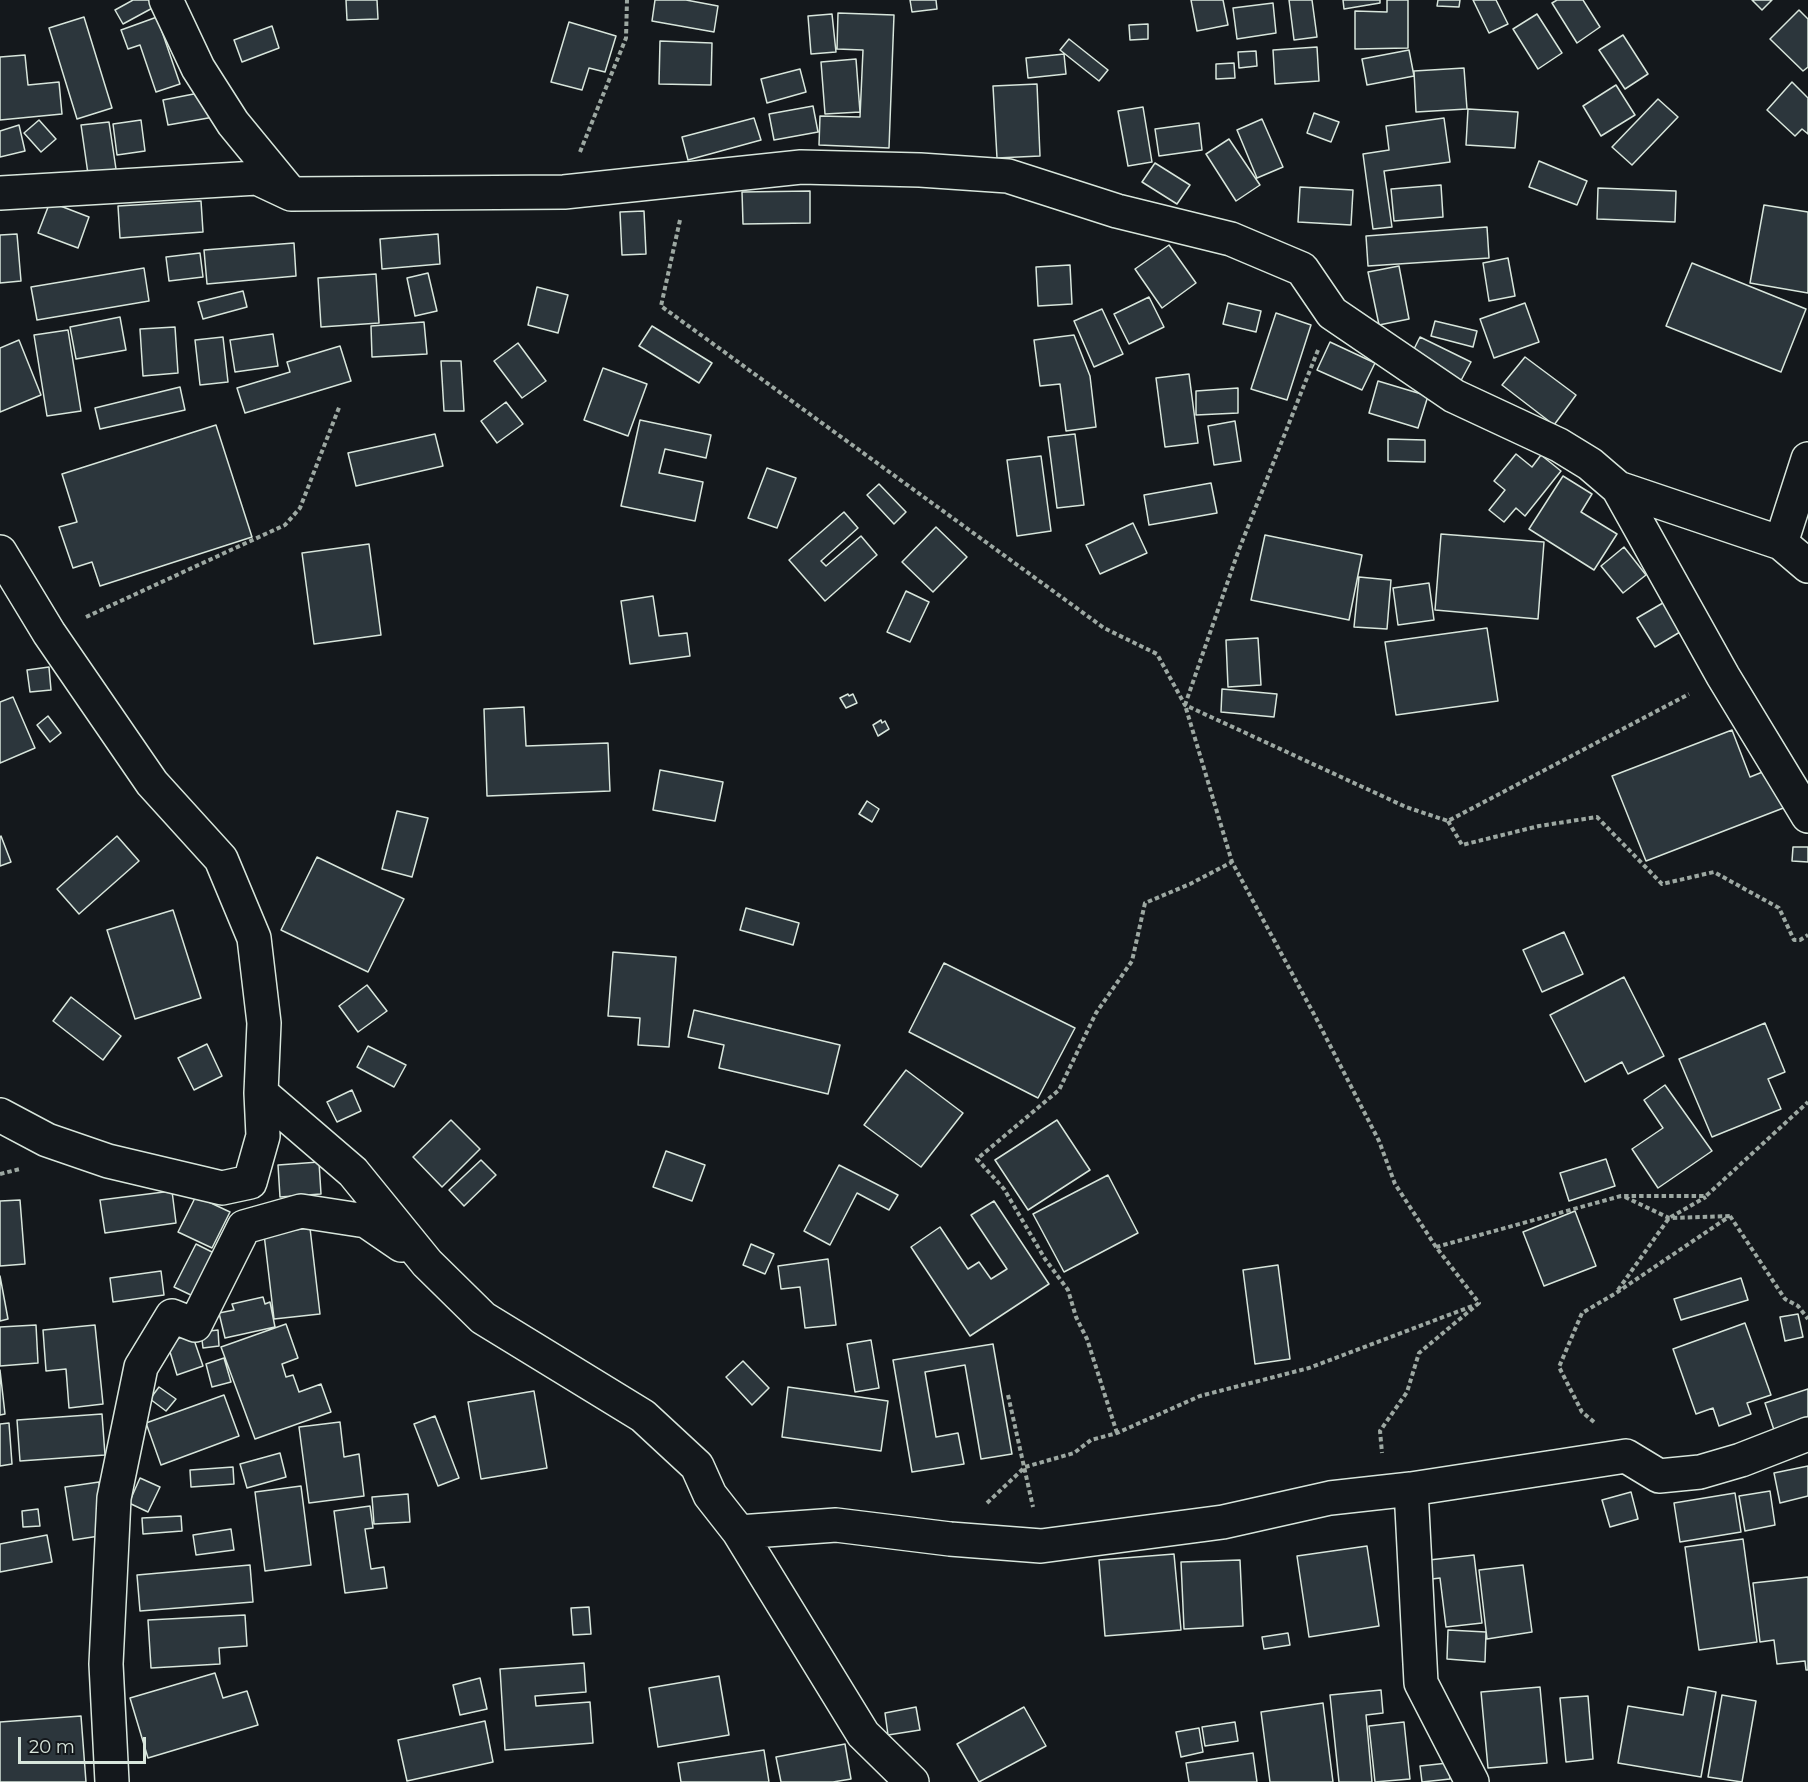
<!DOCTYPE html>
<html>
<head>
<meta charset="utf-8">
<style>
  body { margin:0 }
  #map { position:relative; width:1808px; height:1782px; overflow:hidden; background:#14181c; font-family:Montserrat,sans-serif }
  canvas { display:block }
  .scale { position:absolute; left:18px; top:1737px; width:128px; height:27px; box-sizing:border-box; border:3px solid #d8e6dc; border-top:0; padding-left:8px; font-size:18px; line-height:21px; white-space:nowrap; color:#d8e6dc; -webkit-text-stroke:4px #14181c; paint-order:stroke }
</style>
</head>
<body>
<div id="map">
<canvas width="1808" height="1782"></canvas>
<div class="scale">20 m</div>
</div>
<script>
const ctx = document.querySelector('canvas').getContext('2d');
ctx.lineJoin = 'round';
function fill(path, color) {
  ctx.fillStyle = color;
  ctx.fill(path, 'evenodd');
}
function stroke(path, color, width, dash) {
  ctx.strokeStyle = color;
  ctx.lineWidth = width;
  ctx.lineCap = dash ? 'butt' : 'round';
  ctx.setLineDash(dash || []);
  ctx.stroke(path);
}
const building = new Path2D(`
  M133,0h23l2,5 -35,19 -8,-14z
  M346,0h31l1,19 -31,1z
  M655,0h31l32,6 -4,26 -62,-11z
  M910,0h26l1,9 -25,3z
  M1191,0h32l5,25 -31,6z
  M1289,0h23l5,37 -23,3z
  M1343,0h37v3l-36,6z
  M1387,0h21v48l-53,1v-38l32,1z
  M1438,0h22l-1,7 -22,-1z
  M1473,0h23l12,24 -19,9z
  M1557,0h26l17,27 -23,16 -25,-40z
  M1752,0h20l-10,10z
  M1273,3l3,30 -39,6 -4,-31z
  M1799,10l9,9v48l-5,4 -33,-32z
  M838,13l56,2 -5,133 -70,-3 1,-29 40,1 3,-67 -26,-1z
  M832,14l4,38 -25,2 -3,-38z
  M1537,14l25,39 -24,16 -25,-40z
  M84,17l28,91 -35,11 -28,-91z
  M157,17l23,67 -24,8 -16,-47 -12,4 -7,-19z
  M569,22l47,14 -11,36 -16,-4 -7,22 -31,-8z
  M1148,24v15l-18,1 -1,-15z
  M272,26l7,22 -37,14 -8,-22z
  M1623,35l25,39 -23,15 -26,-39z
  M1069,39l39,31 -9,11 -39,-31z
  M660,41l52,2 -1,42 -52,-1z
  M1317,47l2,34 -44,3 -2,-34z
  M1409,50l5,26 -47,9 -5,-26z
  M1256,51l1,15 -18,2 -1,-16z
  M1064,54l2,20 -38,4 -2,-20z
  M25,55l3,30 31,-3 3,32 -62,6v-63z
  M856,59l4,53 -35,2 -4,-52z
  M1234,63l1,15 -19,1v-15z
  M1464,68l3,41 -51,3 -2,-41z
  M800,69l6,23 -39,11 -6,-24z
  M1792,82l16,16v36l-6,-5 -7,7 -28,-26z
  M1037,84l3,72 -43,2 -4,-72z
  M1616,85l19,30 -34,21 -18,-30z
  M209,91l5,26 -46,8 -5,-25z
  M1658,99l20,18 -46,48 -20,-18z
  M813,106l5,26 -44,8 -5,-26z
  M1143,107l9,55 -24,4 -10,-55z
  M1468,109l50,3 -3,36 -49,-3z
  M1314,113l25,9 -8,20 -24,-9z
  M754,118l7,22 -73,20 -6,-23z
  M1444,118l6,44 -66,9 8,56 -19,2 -10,-75 26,-4 -3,-24z
  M1262,119l21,48 -26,11 -20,-48z
  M39,120l17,19 -15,13 -17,-19z
  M141,120l4,31 -28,4 -4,-31z
  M109,122l7,47 -28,5 -7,-49z
  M1199,123l3,27 -43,6 -4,-27z
  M19,125l6,26 -25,6v-26z
  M1229,139l31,46 -24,16 -30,-47z
  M1539,161l48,20 -10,24 -48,-18z
  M1155,163l35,22 -13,19 -35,-22z
  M1441,185l2,32 -49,4 -3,-32z
  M1300,187l53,3 -2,35 -53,-3z
  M1598,188l78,3 -1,31 -78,-3z
  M810,191v32l-67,1 -1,-32z
  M201,201l2,31 -83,6 -2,-32z
  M50,202l39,15 -11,31 -40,-15z
  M1764,205l44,7v81l-58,-10z
  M644,211l2,43 -24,1 -2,-43z
  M1487,227l2,31 -121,8 -2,-30z
  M17,234l4,47 -21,2v-48z
  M438,234l2,30 -58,5 -2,-30z
  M294,243l2,33 -89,8 -3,-34z
  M1169,245l27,38 -34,25 -27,-39z
  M200,253l3,24 -34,4 -3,-24z
  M1508,258l7,38 -26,5 -6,-38z
  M1692,263l114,46 -25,63 -115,-46z
  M1070,265l2,39 -34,2 -2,-39z
  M1399,266l10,53 -30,6 -11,-53z
  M144,268l5,33 -112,19 -6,-33z
  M428,273l9,38 -22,5 -8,-38z
  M376,274l3,49 -58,4 -3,-49z
  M537,287l31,8 -10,38 -30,-8z
  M243,291l4,16 -44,12 -5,-17z
  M1149,297l15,30 -35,17 -15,-30z
  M1228,303l33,8 -5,21 -33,-8z
  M1525,303l14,39 -45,16 -14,-39z
  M1102,309l21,45 -29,13 -20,-46z
  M1276,313l35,12 -24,75 -36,-11z
  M120,317l6,33 -50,9 -6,-32z
  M1435,321l42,10 -4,16 -42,-11z
  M424,322l3,32 -55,3 -1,-31z
  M652,326l60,37 -13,20 -60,-37z
  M175,327l3,46 -35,3 -3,-47z
  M68,330l13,81 -34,5 -13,-81z
  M273,334l5,32 -43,6 -5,-32z
  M1074,335l16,41 6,51 -30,4 -6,-47 -20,2 -6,-46z
  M223,337l5,45 -28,3 -5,-45z
  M1420,337l51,25 -13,24 -50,-25z
  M19,340l22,55 -41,17v-64z
  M1330,342l45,21 -13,27 -45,-20z
  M518,343l28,38 -24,17 -28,-37z
  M340,346l11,35 -106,32 -8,-25 53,-16 -3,-10z
  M1525,357l51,38 -22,30 -52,-40z
  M441,361h20l3,50h-20z
  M603,368l44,16 -19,52 -44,-16z
  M1189,374l9,69 -33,4 -9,-69z
  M1378,381l50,15 -10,32 -49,-15z
  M180,387l5,23 -85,19 -5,-21z
  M1238,388v25l-42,2v-24z
  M506,402l17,22 -26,19 -16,-22z
  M640,420l71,15 -5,23 -41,-9 -6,24 44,9 -8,39 -74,-15z
  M1235,421l6,40 -27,4 -6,-39z
  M216,425l36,112 -152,49 -8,-24 -19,6 -14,-41 18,-5 -15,-48z
  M435,434l8,32 -87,20 -8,-33z
  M1075,434l9,71 -27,3 -9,-71z
  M1388,439l37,1v22l-37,-1z
  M1516,454l16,13 9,-12 20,16 -36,45 -9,-8 -12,14 -15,-12 16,-20 -11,-9z
  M1041,456l10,75 -34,5 -10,-76z
  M767,468l29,10 -19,50 -29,-10z
  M1563,476l29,18 -11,18 36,22 -23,36 -65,-41z
  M1211,483l6,30 -68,12 -5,-30z
  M879,484l27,28 -12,12 -27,-29z
  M844,512l14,16 -37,33 5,5 35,-30 16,19 -52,46 -36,-41z
  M1133,523l14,30 -47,21 -14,-29z
  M936,527l31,30 -34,35 -31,-30z
  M1441,534l103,8 -6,77 -103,-9z
  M1265,535l97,20 -13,65 -98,-20z
  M369,544l12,91 -67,9 -12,-91z
  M1624,547l22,28 -23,18 -22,-27z
  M1359,577l32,3 -4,49 -33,-2z
  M1429,583l5,37 -36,5 -5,-37z
  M906,591l23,11 -19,40 -23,-10z
  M653,596l6,40 28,-3 3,23 -60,8 -9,-63z
  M1668,600l17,29 -30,18 -18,-29z
  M1487,628l11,73 -102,14 -11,-73z
  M1258,638l3,47 -33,2 -2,-47z
  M49,667l2,23 -21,2 -3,-22z
  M1222,689l55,5 -3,23 -53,-5z
  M848,694l1,2 4,-2 4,9 -11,5 -6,-10z
  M13,697l22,51 -35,15v-61z
  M524,707l2,39 82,-3 2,48 -123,5 -3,-87z
  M48,716l13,17 -11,9 -13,-17z
  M881,720l1,3 3,-2 4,8 -11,7 -5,-11z
  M1732,730l18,47 20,-8 16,38 -140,54 -34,-85z
  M660,770l63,12 -8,39 -62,-11z
  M867,801l12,8 -7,13 -13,-8z
  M397,811l31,7 -16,59 -30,-8z
  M1,836l10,26 -11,4v-29z
  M117,836l22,25 -60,53 -22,-25z
  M1793,847h15v15l-16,-1z
  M317,857l87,42 -36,73 -87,-42z
  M746,908l53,15 -6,22 -53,-15z
  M173,910l28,88 -66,21 -28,-89z
  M1564,932l19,42 -41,18 -19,-42z
  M613,952l63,5 -7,90 -31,-2 2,-27 -32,-2z
  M944,963l131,65 -37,70 -129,-66z
  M1624,977l40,79 -36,18 -6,-12 -37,20 -35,-67z
  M367,985l20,26 -29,21 -19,-26z
  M71,997l50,39 -18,24 -50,-39z
  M694,1010l146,35 -12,49 -109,-26 5,-23 -36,-8z
  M1765,1023l20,49 -17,7 13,30 -69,28 -33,-78z
  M207,1044l15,32 -28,14 -16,-32z
  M368,1046l38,19 -12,22 -37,-20z
  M906,1070l57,43 -42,54 -57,-42z
  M1665,1085l47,66 -54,37 -26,-39 31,-21 -19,-28z
  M352,1090l9,21 -24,11 -10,-20z
  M451,1120l29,29 -38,38 -29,-30z
  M1057,1120l33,50 -62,40 -33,-50z
  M666,1151l39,14 -13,36 -39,-14z
  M1606,1159l9,27 -46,15 -9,-28z
  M481,1160l15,15 -32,31 -15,-16z
  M319,1162l2,32 -41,3 -2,-32z
  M839,1165l59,30 -9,15 -32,-17 -27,52 -26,-14z
  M1108,1175l30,58 -74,39 -31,-58z
  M172,1191l4,32 -71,10 -5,-33z
  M196,1196l34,16 -18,36 -34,-16z
  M20,1200l5,64 -25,2v-65z
  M994,1201l55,83 -79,52 -59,-89 29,-20 28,42 11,-7 12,17 16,-10 -36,-54z
  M1575,1211l21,55 -52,20 -21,-54z
  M310,1228l10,86 -46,5 -10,-85z
  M196,1244l18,9 -21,43 -19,-9z
  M751,1244l23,10 -9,20 -22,-9z
  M828,1259l8,66 -31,3 -5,-41 -19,2 -3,-23z
  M1278,1265l12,94 -35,5 -12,-94z
  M161,1271l3,24 -51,7 -3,-24z
  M0,1276l8,43 -8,2z
  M1741,1278l7,22 -67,20 -7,-21z
  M263,1297l2,7 5,-2 5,25 -50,11 -6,-25 15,-3 -2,-6z
  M1798,1314l5,23 -18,4 -5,-24z
  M1745,1323l26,72 -24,8 4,11 -32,12 -6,-18 -17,6 -23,-65z
  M286,1324l12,34 -16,6 4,13 7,-2 6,17 22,-8 10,28 -76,27 -34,-92z
  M36,1325l2,38 -38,3v-39z
  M95,1325l8,79 -34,4 -3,-39 -20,2 -3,-41z
  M218,1330l1,16 -16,2 -2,-16z
  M192,1334l11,32 -26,9 -10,-33z
  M871,1340l8,48 -24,4 -8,-48z
  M993,1344l19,110 -31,5 -16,-94 -40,7 11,65 22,-4 6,31 -52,8 -19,-112z
  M224,1358l7,24 -19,5 -6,-23z
  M743,1361l26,27 -17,17 -26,-28z
  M0,1370l5,44 -5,1z
  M159,1387l17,12 -10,12 -16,-12z
  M788,1387l100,14 -7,50 -99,-14z
  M1808,1389v30l-34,11 -9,-27z
  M534,1391l13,77 -66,11 -13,-77z
  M224,1395l15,41 -78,29 -15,-42z
  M102,1414l3,41 -85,6 -3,-41z
  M435,1416l24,62 -21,8 -24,-62z
  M340,1422l4,35 15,-3 5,42 -55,7 -10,-76z
  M9,1423l3,41 -12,2v-42z
  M280,1453l6,24 -39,11 -7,-24z
  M1808,1466v30l-28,7 -6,-30z
  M233,1467l1,17 -43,3 -1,-17z
  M140,1478l20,9 -12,25 -19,-9z
  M99,1482l7,53 -33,5 -8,-53z
  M301,1486l10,79 -46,6 -10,-79z
  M1770,1491l5,34 -30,6 -6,-35z
  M1631,1492l7,27 -28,8 -8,-27z
  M1735,1493l6,39 -61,10 -6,-39z
  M408,1494l2,28 -36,2 -2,-27z
  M370,1506l3,22 -8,1 6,40 13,-2 3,21 -42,5 -11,-82z
  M38,1509l2,17 -17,1 -1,-16z
  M181,1516l1,15 -39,3 -1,-16z
  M231,1529l3,21 -38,5 -3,-20z
  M47,1535l5,27 -52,10v-28z
  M1743,1539l14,103 -58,8 -14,-103z
  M1367,1546l12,80 -70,11 -12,-81z
  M1174,1554l7,76 -76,6 -6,-76z
  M1474,1555l8,68 -36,4 -6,-49 -8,1 -3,-19z
  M1240,1560l3,66 -59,3 -3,-67z
  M250,1565l3,37 -113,9 -3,-36z
  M1523,1565l9,67 -45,7 -8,-69z
  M1808,1577v93h-2l-1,-9 -28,3 -3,-24 -14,2 -7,-59z
  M589,1607l2,27 -18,1 -2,-27z
  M245,1615l2,31 -28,2 1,16 -69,4 -3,-48z
  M1448,1630l38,2 -1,30 -38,-3z
  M1288,1633l2,12 -26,4 -2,-12z
  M584,1663l2,29 -51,4 1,10 54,-4 3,41 -88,7 -5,-81z
  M215,1673l8,25 24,-7 11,34 -110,33 -18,-60z
  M719,1676l10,59 -71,12 -9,-59z
  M480,1678l7,31 -27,6 -7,-30z
  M1540,1687l7,76 -59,5 -7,-76z
  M1688,1687l28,5 -15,85 -83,-14 10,-57 55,9z
  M1381,1690l2,23 -17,2 6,67h-33l-9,-87z
  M1722,1695l34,6 -14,81 -34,-5z
  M1588,1696l5,63 -27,3 -6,-64z
  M1323,1703l10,79h-63l-9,-70z
  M916,1707l4,23 -32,5 -3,-22z
  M1024,1707l22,39 -67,36 -22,-38z
  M81,1716l5,66h-86v-60z
  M485,1721l8,41 -86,19 -9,-41z
  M1235,1722l3,19 -33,5 -3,-19z
  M1404,1722l6,57 -35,3 -6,-56z
  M1199,1728l4,24 -22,5 -5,-25z
  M845,1744l6,35 -18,3h-52l-5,-25z
  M764,1750l5,32h-88l-3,-19z
  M1253,1753l4,29h-68l-3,-19z
  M1448,1763l2,16 -28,3 -2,-16z`);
fill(building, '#2c363c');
stroke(building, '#d8e6dc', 1.5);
const minor = new Path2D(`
  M166,0l32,68 35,55 55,67
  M0,193l257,-15 34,16 273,-2 237,-25 119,3 88,6 109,35 114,28 71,30 30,44 122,83 105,49 31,19 28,24 163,55 27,23
  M1618,488l105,188 85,140
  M1781,543l27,-84
  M0,552l49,81 103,150 69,76 33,79 10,85 -3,70 92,79 74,91 56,55 160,98 54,50 13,29 29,37 97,-7 114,14 91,7 182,-24 107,-24 81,-9 215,-33 33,20 41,-4 41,-12 67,-26
  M0,1115l47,25 61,21 114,27 28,-6 13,-46 -2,-43
  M1411,1489l10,194 51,99
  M739,1532l124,202 49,48
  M112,1782l-6,-118 8,-166 27,-131 31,-51 23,9 49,-98 57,-16 65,10 35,24`);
stroke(minor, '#d8e6dc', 36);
stroke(new Path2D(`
  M580,152l46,-114 1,-38
  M680,220l-19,86 443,322 53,26 28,51 221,102 42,14 241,-127
  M1318,350l-80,202 -53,153 47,157 84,156 63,123 16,43 41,63 43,56 -60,50 -12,39 -27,39 2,22
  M86,617l199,-92 15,-17 40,-103
  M1448,821l14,24 77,-19 58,-9 65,67 52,-12 65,36 15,32h6l8,-5
  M0,1174l20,-5
  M1625,1197l44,21 61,-2
  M1730,1216l55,83 13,7 10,13
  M1436,1247l185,-51h85l102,-94
  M1618,1290l51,-72 37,-21
  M1008,1395l25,112
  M1594,1422l-12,-10 -23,-45 23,-54 34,-20 114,-77
  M1117,1433l-30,-94 -11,-22 -8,-27 -23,-31 -41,-70 -27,-30 82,-69 37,-77 36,-52 13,-58 45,-19 42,-22
  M987,1503l38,-36 49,-14 17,-13 26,-7 83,-37 109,-28 166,-63`), '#9da8a2', 4, [4.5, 3]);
stroke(minor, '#14181c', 33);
</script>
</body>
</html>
